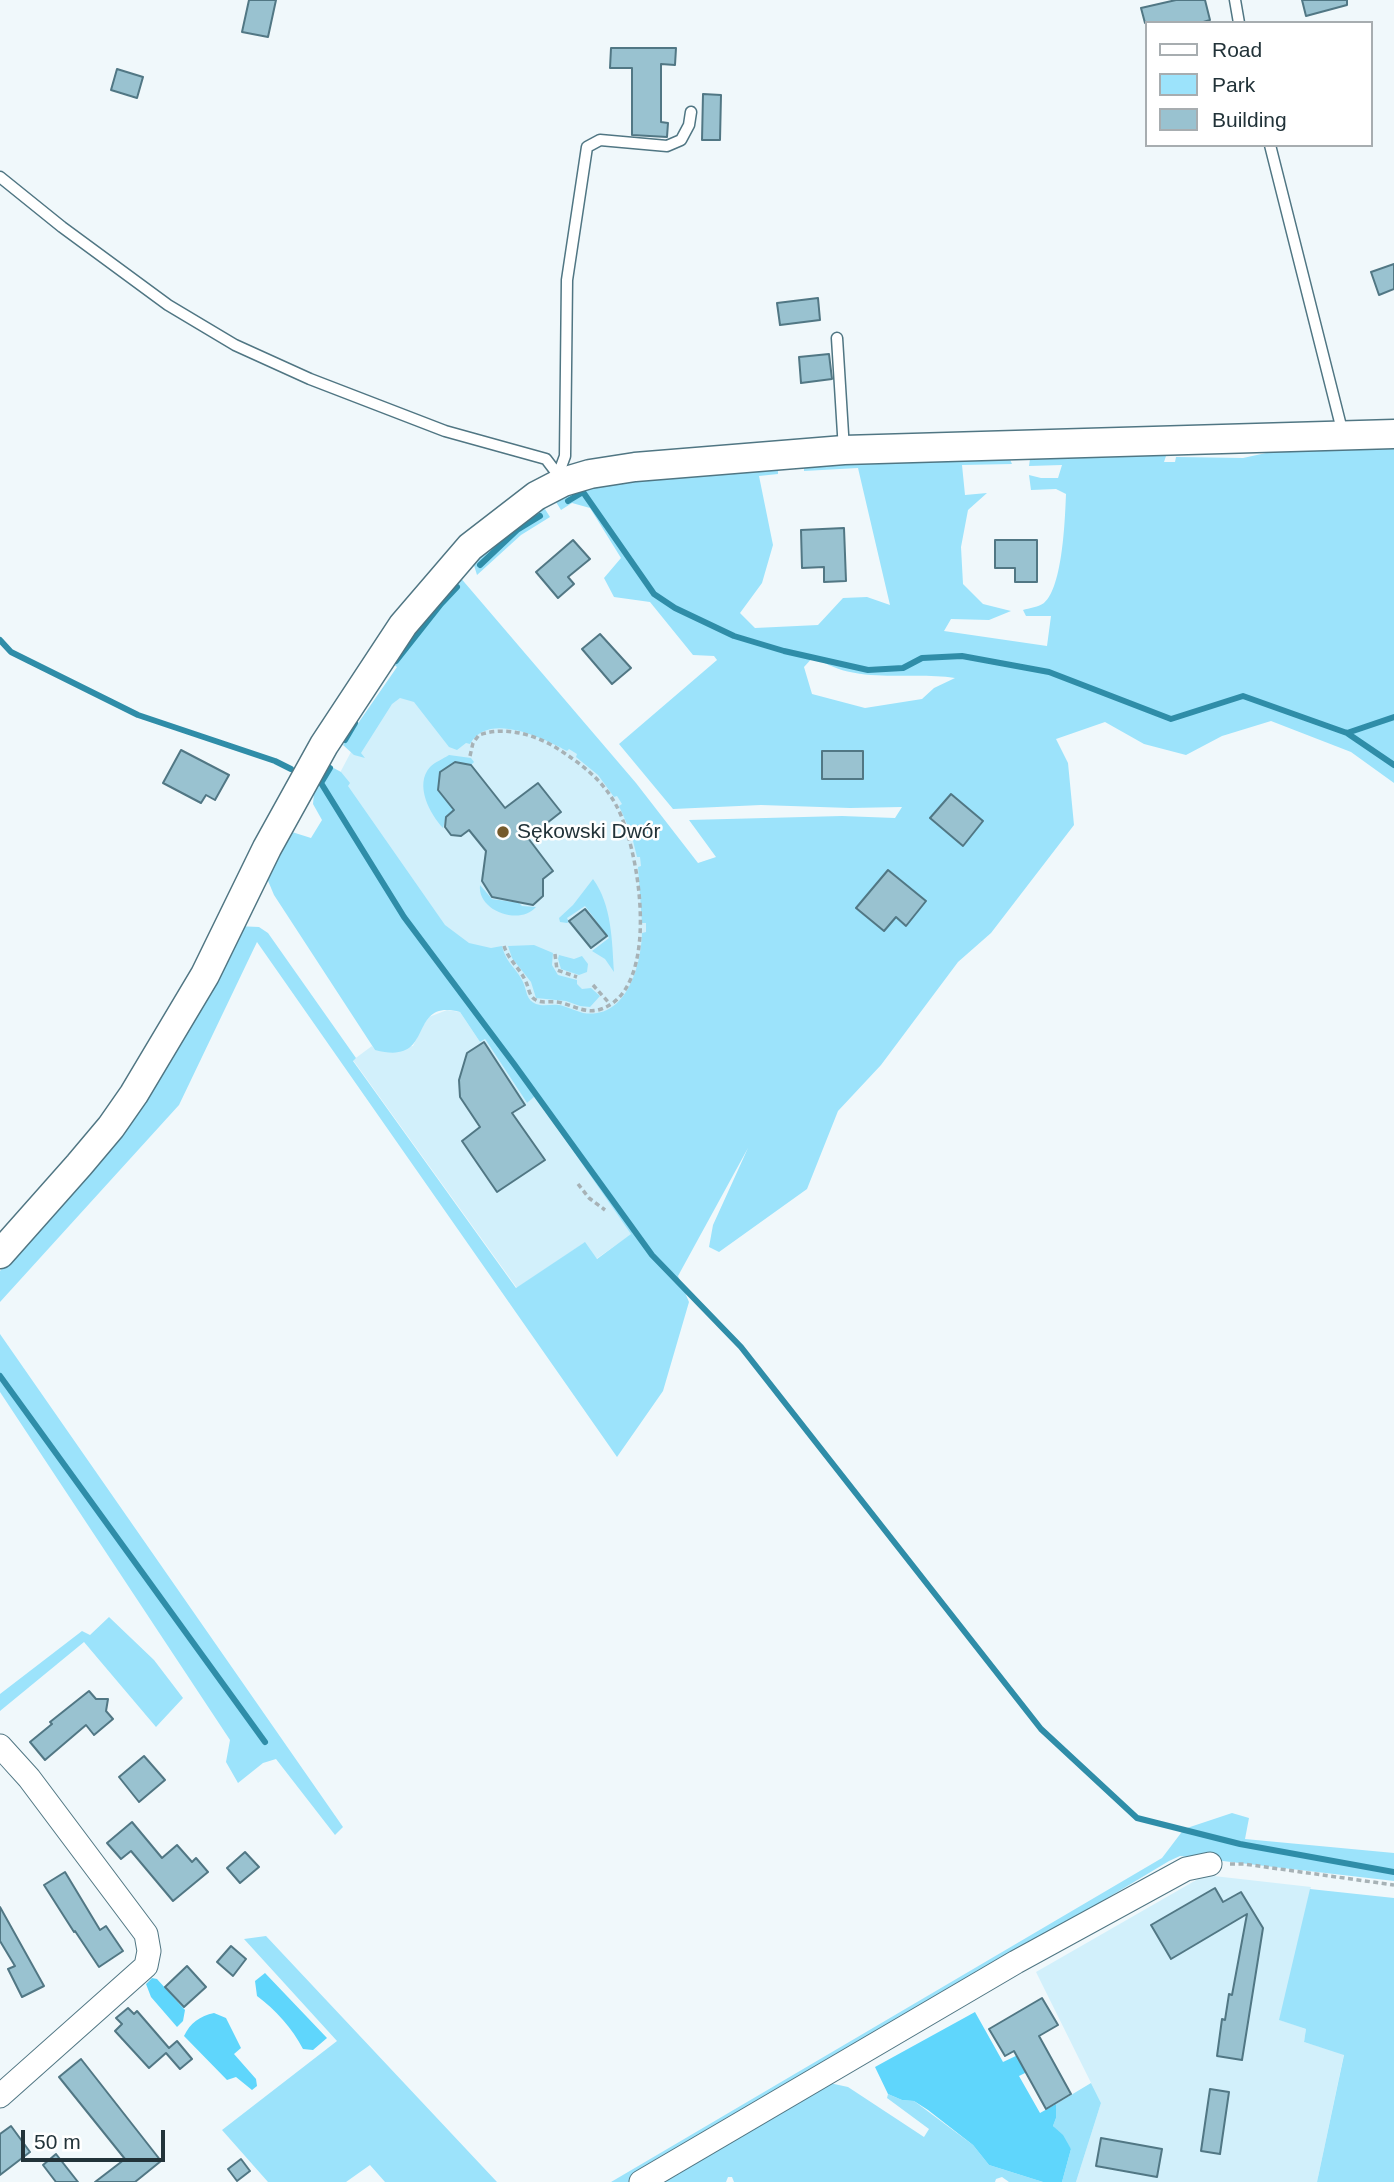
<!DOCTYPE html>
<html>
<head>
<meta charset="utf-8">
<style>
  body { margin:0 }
  #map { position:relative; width:1394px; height:2182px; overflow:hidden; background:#f0f8fb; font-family:Helvetica,sans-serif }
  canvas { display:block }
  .legend { position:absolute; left:1145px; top:21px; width:228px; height:126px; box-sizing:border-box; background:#fff; border:2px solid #a7adb0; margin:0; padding:9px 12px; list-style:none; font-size:21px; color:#223339 }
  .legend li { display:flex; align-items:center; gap:14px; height:35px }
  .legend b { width:35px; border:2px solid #a7adb0 }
  .scale { position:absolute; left:21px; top:2130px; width:144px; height:32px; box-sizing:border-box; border:4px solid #223339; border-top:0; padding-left:9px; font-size:21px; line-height:24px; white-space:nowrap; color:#223339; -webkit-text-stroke:5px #fff; paint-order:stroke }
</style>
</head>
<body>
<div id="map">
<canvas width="1394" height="2182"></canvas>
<ul class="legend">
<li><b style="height:9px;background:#fff"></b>Road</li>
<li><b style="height:19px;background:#9ce3fb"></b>Park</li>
<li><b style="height:19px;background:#99c2d0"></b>Building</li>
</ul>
<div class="scale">50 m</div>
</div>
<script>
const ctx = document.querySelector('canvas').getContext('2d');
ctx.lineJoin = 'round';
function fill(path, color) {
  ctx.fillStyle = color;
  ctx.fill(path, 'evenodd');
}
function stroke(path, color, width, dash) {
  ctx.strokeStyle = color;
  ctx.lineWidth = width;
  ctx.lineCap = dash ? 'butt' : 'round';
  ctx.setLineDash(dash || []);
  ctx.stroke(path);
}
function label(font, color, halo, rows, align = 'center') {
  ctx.font = font + ' Helvetica,sans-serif';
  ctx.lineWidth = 5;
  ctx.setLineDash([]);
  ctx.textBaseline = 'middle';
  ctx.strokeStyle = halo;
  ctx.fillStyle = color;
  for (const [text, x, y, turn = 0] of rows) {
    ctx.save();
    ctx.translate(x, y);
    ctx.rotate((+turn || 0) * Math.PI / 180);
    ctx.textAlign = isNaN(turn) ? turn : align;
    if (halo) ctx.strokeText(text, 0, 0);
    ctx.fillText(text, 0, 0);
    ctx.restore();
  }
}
fill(new Path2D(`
  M539,675l135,207 4,395 -345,-491 19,-36 45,-68z
  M447,1010l13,2 20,30 5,-3 42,64 8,-8 97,139 -36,25 -12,-16 -67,45 -164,-228 19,-14 3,4 38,-4 9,-19 7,-10z
  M1205,1875l106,12 -31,133 26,9 -2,13 40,12 -27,128h-241l25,-79 -65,-131z`), '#d2f0fb');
fill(new Path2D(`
  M1394,446v337l-43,-31 -80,-31 -49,15 -36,19 -42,-11 -39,-22 -49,17 12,24 6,62 -83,108 -33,29 -77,103 -43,46 -31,78 -88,63 -10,-5 4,-22 35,-77 -70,128 11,26 -26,89 -46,66 -360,-515 -78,163 -179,197v-31l105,-123 132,-222 22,1 9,6 88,125 -3,3 163,227 69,-46 12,17 34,-25 -96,-138 -8,7 -42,-64 -5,3 -20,-30c-55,-14 -22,55 -85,38l-101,-155 -8,-19 26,-44 19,6 11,-18 -9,-16 1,-11 16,-27 11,6 9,11 -2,3 97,139 24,18 22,5 11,-2c5,19 14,21 21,36 4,9 3,18 13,22 9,3 18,-1 27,2 7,2 13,5 20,7 44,7 58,-48 59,-80l4,-1v-9h-4l-4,-56 3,-1 -1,-9h-3l-6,-24 -12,-27 3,-2 -5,-8 -3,1 -16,-22 -22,-18 1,-3 -8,-5 -2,2c-24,-13 -79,-40 -97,-7l-4,-1 -9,7 -8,-3 -35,-45 -14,-4 -8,6 -31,49 4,5 -11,-3 -11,-10 54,-78 -6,-4 68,-87 177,207 62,80 18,-6 -27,-37 153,-4 53,2 7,-11 -52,1 -89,-3 -88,4 -54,-65 98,-84 -3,-4 -21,-1 -43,-53 -36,-5 -10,-19 17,-20 -31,-50 -18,-5 -11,7 -5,-8 2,-4 49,-17 171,-16v9l-19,2 14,69 -11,38 -22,30 15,15 63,-3 25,-27 24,-1 23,8 -32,-137 -54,3v-7l205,-7 3,7 -50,1 3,30 22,-2 -19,17 -7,37 2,37 20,20 28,7 -22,9 -38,-1 -7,12 103,15 4,-30h-25l-3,-6c6,-2 16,-3 21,-7 19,-16 21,-85 22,-109l-10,-5 -25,1 -2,-15 12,3h17l4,-13 -33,1 1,-7 6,-5 100,-2 30,4 -2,6h11l1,-5 67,1 37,-8zM814,656c39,30 96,15 141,22l-21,10 -12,11 -57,9 -53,-14 -8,-27z
  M543,506l7,11 -29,18 -44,40 -4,-13z
  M449,755l22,3 3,4 -3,3 -16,-3 -15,10 14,38 -8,7 -3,11c-13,-14 -29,-43 -13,-61 5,-5 13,-8 19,-12z
  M593,879c19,26 19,62 21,93l-9,-13 -13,-8 17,-13 -24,-32 -18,12 2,4 -2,1 -7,-1 -1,-4 14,-13z
  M480,885l12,14 21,3 3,-2 6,6 14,1c-16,19 -59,4 -56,-22z
  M534,945l19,8 -1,12 6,10 19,5v4l5,5 9,-1 9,8 -10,11 -10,-1 -14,-5 -30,-3 -5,-16 -19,-24 -4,-12z
  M559,955l15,4 8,-3 6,8 -1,8 -8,3 -18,-6 -3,-10z
  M0,1334l343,493 -8,8 -59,-76 -13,4 -25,20 -12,-21 4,-22 -230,-348z
  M109,1617l45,43 29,38 -27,29 -72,-85 -84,69v-17l82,-63 8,4z
  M1232,1813l17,5 -4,21 149,14v28l-214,-25 -11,5 -535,321h-23l551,-324 22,-29z
  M1310,1889l84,9v284h-77l27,-127 -40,-13 2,-13 -27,-9z
  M266,1936l231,246h-112l-15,-17 -24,17h-78l-46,-52 115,-89 -93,-102z
  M825,2082l23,5 76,50 5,-8 -42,-31 1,-4 14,6 12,1 59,44 16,20 54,17h-34l-7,-5 -6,2 -1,3h-261l-2,-5h-4l-2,5h-66z
  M1091,2083l10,20 -25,79h-14l9,-33 -18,-23 3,-8v-14z`), '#9ce3fb');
fill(new Path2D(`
  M265,1973l62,65 -14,12 -10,-1c-11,-21 -27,-39 -46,-53l-2,-15z
  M152,1978l5,1 28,31 -2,11 -6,6 -26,-30 -5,-13z
  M975,2012l28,50 17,-8 7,18 -8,4 21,37 16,-9v14l-3,8 10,9 8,14 -9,33h-19l-54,-17 -16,-20 -45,-35 -14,-9 -12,-1 -14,-6 -13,-27z
  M214,2013l12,5 15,30 -7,6 22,25 1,7 -5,4 -16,-13 -9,3 -43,-44c6,-13 16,-20 30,-23z`), '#5fd6fc');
stroke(new Path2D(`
  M568,501l15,-9 71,102 21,14 59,28 50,15 84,19 35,-2 19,-10 40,-2 87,16 122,47 72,-23 104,37 47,-16
  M480,565l37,-35 23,-14
  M0,640l11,12 127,63 137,46 16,8
  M396,661l45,-57 16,-17
  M1347,733l47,32
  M345,740l10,-17
  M330,768l-9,15 83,134 110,147 138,191 89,92 300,382 96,89 103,26 154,28
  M0,1376l265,366`), '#2f8da8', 6);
const building = new Path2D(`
  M249,0h27l-8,37 -26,-5z
  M1176,0h29l5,20 -10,3h-55l-4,-15z
  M1302,0h45v5l-41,11z
  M611,48h65l-1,17 -14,-1v58l7,1 -1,14 -35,-2v-67h-22z
  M117,69l26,8 -6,21 -26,-8z
  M703,94l18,1 -1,45h-18z
  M1394,264v25l-15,6 -8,-23z
  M818,298l2,22 -40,5 -3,-22z
  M829,354l3,25 -31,4 -2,-26z
  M844,528l2,53 -22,1v-15l-22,1 -1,-38z
  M573,540l17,19 -22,18 6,7 -16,14 -22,-26z
  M995,540h42v42h-22v-14h-20z
  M600,634l31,34 -19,16 -30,-35z
  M181,750l48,25 -14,25 -9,-5 -5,8 -38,-20z
  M822,751h41v28h-41z
  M455,762l16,3 34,43 33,-25 23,29 -33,26 25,33 -10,8v17l-10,9 -41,-8 -10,-16 4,-30 -17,-21 -8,6 -10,-1 -6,-8 1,-10 8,-7 -16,-20 2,-18z
  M951,794l32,27 -20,25 -33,-28z
  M888,870l38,31 -20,25 -10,-9 -12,14 -28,-23z
  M585,909l22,27 -16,12 -22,-27z
  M484,1042l41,63 -13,8 33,47 -48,32 -35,-51 18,-14 -20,-30 -1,-17 8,-27z
  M89,1691l7,8h12l-2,12 7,8 -19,16 -8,-10 -41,35 -15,-18 22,-18 -2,-2z
  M144,1756l21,24 -26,22 -20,-25z
  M132,1822l30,36 15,-13 15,17 4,-4 12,14 -35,29 -42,-50 -10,8 -14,-16z
  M245,1852l14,15 -19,16 -13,-15z
  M65,1872l35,58 6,-4 17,25 -24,16 -24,-36 -1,1 -30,-47z
  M1215,1888l8,14 18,-10 22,36 -21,132 -25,-4 5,-37 3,1 4,-26 3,1 15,-81 -76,45 -20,-34z
  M0,1907l44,79 -22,11 -14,-28 7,-3 -15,-25z
  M231,1946l15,13 -13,17 -16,-14z
  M187,1966l19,21 -22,20 -19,-20z
  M1042,1998l16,27 -19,11 32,58 -25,15 -32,-58 -9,5 -16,-27z
  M128,2008l6,6 3,-3 32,37 8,-7 15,18 -12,10 -14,-16 -17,15 -34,-37 7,-7 -6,-6z
  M81,2059l80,102 -26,21h-40l30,-23 -66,-82z
  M1210,2089l19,3 -9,62 -19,-3z
  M11,2126l19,26 -30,23v-41z
  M1101,2138l61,11 -5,28 -61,-11z
  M56,2154l22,28h-22l-13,-17z
  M241,2159l9,12 -13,10 -9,-12z`);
fill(building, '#99c2d0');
stroke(building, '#517784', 2);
const service = new Path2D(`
  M1235,0l4,23
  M1270,145l73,289
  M0,177l62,50 106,78 67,40 75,34 135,52 101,28 16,21
  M837,338l7,112
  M558,475l7,-19 2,-176 20,-133 13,-7 67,6 14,-6 8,-15 2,-13`);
const minor = new Path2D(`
  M0,1746l29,32 117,156 3,17 -3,15 -146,130
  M641,2182l375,-220 170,-93 24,-5`);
const tertiary = new Path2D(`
  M0,1254l79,-89 32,-38 23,-33 71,-119 62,-127 57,-103 79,-120 67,-78 66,-51 27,-14 27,-8 45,-7 209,-17 550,-16`);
stroke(service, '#507683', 13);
stroke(minor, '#507683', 25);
stroke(tertiary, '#507683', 31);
stroke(new Path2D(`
  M470,756l3,-13 6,-8c25,-9 54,-1 76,12 25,16 47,32 61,58 24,43 47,188 -18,205 -13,3 -24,-4 -36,-7 -9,-3 -19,1 -26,-3 -7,-3 -7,-12 -10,-18 -6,-14 -17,-21 -22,-36
  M555,954l2,16 20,7
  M593,985l17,19
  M578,1184l11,14 16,12
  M1230,1864h14l150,21`), '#a7b2b6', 3.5, [5, 3.5]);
stroke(service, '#fff', 10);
stroke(minor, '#fff', 23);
stroke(tertiary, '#fff', 28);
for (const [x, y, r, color] of [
  [503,832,7,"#745a2c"]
]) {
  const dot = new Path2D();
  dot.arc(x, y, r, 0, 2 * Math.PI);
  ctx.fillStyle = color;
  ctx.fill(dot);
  stroke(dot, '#fff', 2.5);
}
label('21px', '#223339', '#fff', [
  ["Sękowski Dwór",517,832]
], 'left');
</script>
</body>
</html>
